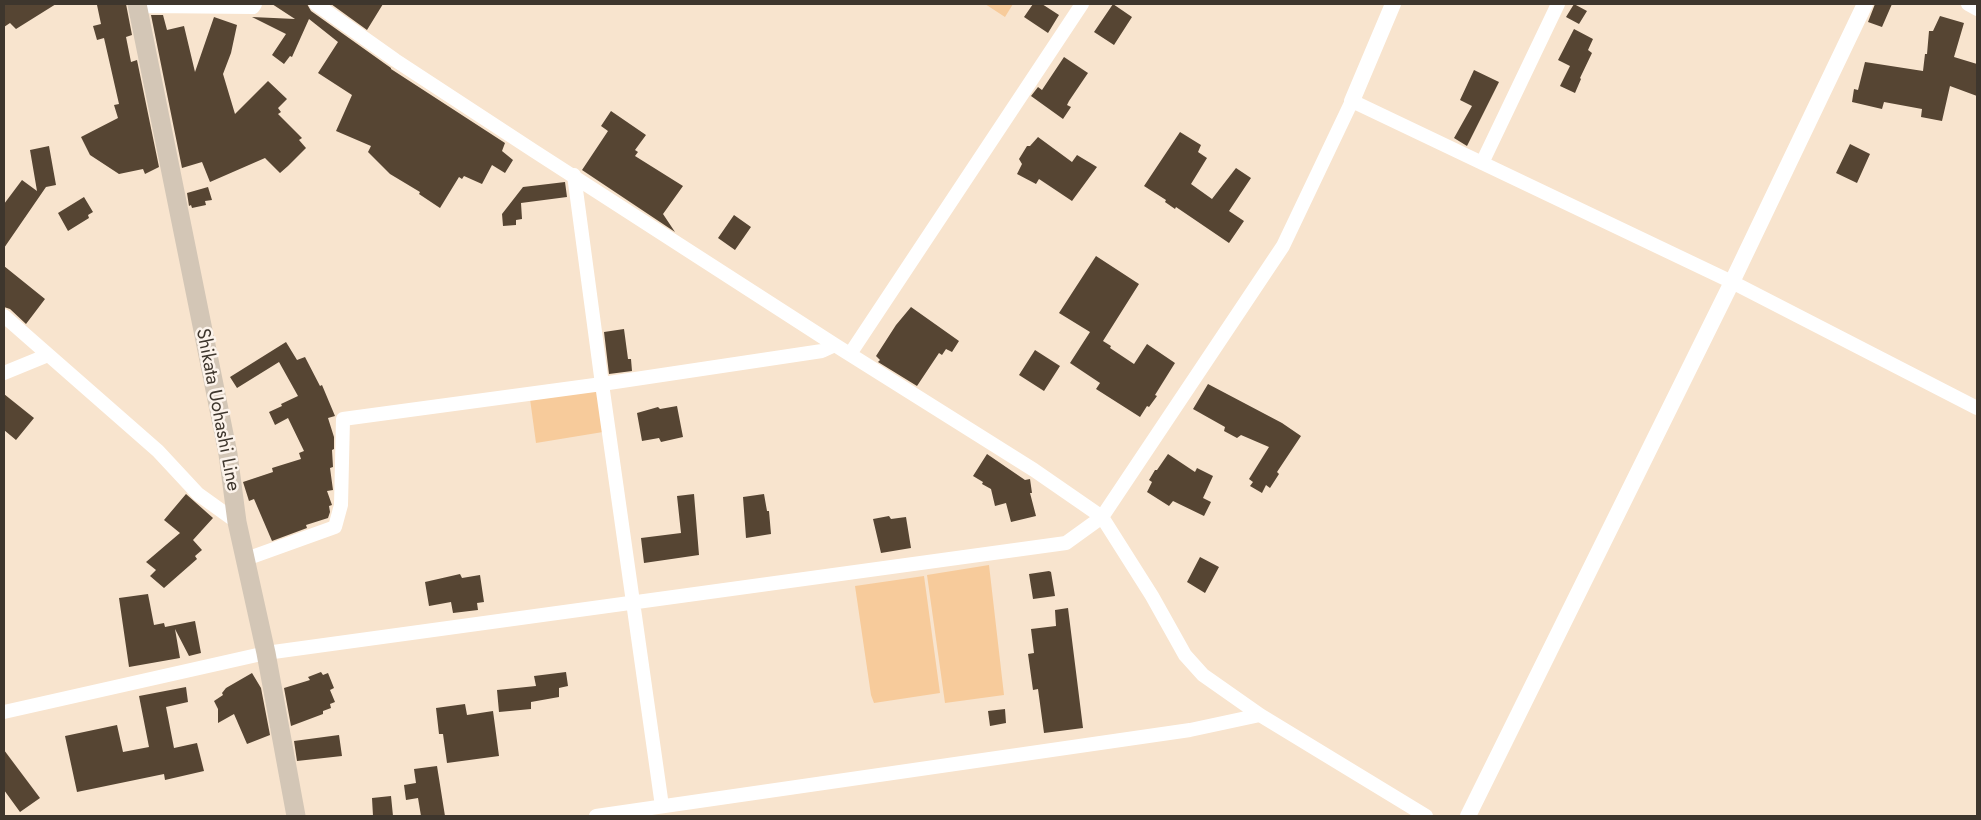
<!DOCTYPE html>
<html>
<head>
<meta charset="utf-8">
<style>
  body { margin:0 }
  #map { position:relative; width:1981px; height:820px; overflow:hidden; background:#f8e4ce; font-family:Jost,sans-serif }
  canvas { display:block }
  .frame { position:absolute; inset:0; border:5px solid #3e362d; pointer-events:none }
</style>
</head>
<body>
<div id="map">
<canvas width="1981" height="820"></canvas>
<div class="frame"></div>
</div>
<script>
const ctx = document.querySelector('canvas').getContext('2d');
ctx.lineJoin = 'round';
function fill(path, color) {
  ctx.fillStyle = color;
  ctx.fill(path, 'evenodd');
}
function stroke(path, color, width, dash) {
  ctx.strokeStyle = color;
  ctx.lineWidth = width;
  ctx.lineCap = dash ? 'butt' : 'round';
  ctx.setLineDash(dash || []);
  ctx.stroke(path);
}
function label(font, color, halo, rows, align = 'center') {
  ctx.font = font + ' Jost,sans-serif';
  ctx.lineWidth = 5;
  ctx.setLineDash([]);
  ctx.textBaseline = 'middle';
  ctx.strokeStyle = halo;
  ctx.fillStyle = color;
  for (const [text, x, y, turn = 0] of rows) {
    ctx.save();
    ctx.translate(x, y);
    ctx.rotate((+turn || 0) * Math.PI / 180);
    ctx.textAlign = isNaN(turn) ? turn : align;
    if (halo) ctx.strokeText(text, 0, 0);
    ctx.fillText(text, 0, 0);
    ctx.restore();
  }
}
fill(new Path2D(`
  M985,4h28l-8,13z
  M593,389l7,6 3,37 -67,11 -6,-44z
  M989,565l15,130 -59,8 -18,-128z
  M924,576l16,117 -66,10 -3,-8 -16,-109z`), '#f7cb9b');
fill(new Path2D(`
  M4,4h52l-40,25 -6,-6 -6,4z
  M104,4h22l6,31 -6,2 5,25 6,-2 22,107 -14,7 -2,-5 -24,5 -29,-19 -9,-18 37,-19 -4,-13 5,-1 -15,-66 -7,2 -4,-14 8,-2 -4,-19z
  M272,4h35l4,7 80,57v1l114,74 -3,8 11,9 -8,13 -13,-8 -10,19 -18,-8 -2,3 -3,-2 -19,31 -21,-14 1,-2 -30,-18 -22,-22 3,-6 -35,-15 16,-36 -34,-22 20,-31 -29,-23 -17,38 -2,-1 -6,8 -12,-9 14,-21 -34,-17 43,2z
  M331,4h52l-16,26z
  M1033,4h9l17,11 -11,18 -24,-16z
  M1113,4l19,13 -18,28 -20,-13z
  M1574,4l13,7 -8,13 -13,-7z
  M1875,4h17l-10,23 -14,-5z
  M151,15h12l4,15 17,-4 11,46 19,-55 23,8 -6,28 -8,21 12,40 33,-33 19,18 -9,9 3,4 -3,2 24,24 -3,2 7,8 -18,18 -8,7 -15,-15 -55,24 -8,-20 -20,6z
  M1940,16l24,7 -10,34 23,7v32l-27,-10 -8,35 -21,-4 1,-8 -38,-7 -2,7 -30,-7 2,-13 4,1 7,-28 58,9 2,-17h2l2,-23h4z
  M1574,29l19,10 -5,11 4,3 -12,25 1,1 -6,14 -15,-7 10,-20 -12,-6z
  M1064,57l24,16 -19,28 -2,4 4,2 -8,12 -32,-23 7,-9 4,3z
  M1474,70l25,12 -32,64 -13,-8 18,-32 -12,-6z
  M611,111l35,24 -11,15 3,2 -3,4 48,30 -20,28 12,18 -93,-62 26,-39 -7,-5z
  M1180,132l21,13 -3,7 9,6 -16,26 21,15 24,-31 15,10 -22,33 15,10 -15,22 -53,-36 -1,2 -10,-7 1,-2 -22,-14z
  M1038,137l34,25 5,-7 20,12 -25,34 -33,-22 -3,5 -19,-10 5,-10 -3,-5 8,-13h3z
  M1850,144l20,10 -13,29 -21,-10z
  M49,146l7,39 -10,2 -42,61v-44l18,-24 15,11 -7,-41z
  M565,182l2,15 -46,6 1,16 -6,1v5l-13,1 -1,-12 21,-27z
  M208,187l4,13 -7,1 1,4 -14,3 -1,-3 -2,1 -2,-13z
  M84,197l9,15 -5,3 1,3 -21,13 -10,-18z
  M734,215l17,12 -16,23 -17,-12z
  M1096,256l43,28 -36,57 8,5 -1,2 24,16 13,-20 28,19 -20,32 2,1 -8,11 -2,-1 -7,11 -44,-28 4,-6 -30,-20 20,-31 -31,-19z
  M4,266l41,33 -19,25 -16,-15 -6,-2z
  M911,307l48,34 -7,11 -6,-3 -4,6 -3,-2 -22,33 -39,-24 2,-2 -4,-4 20,-31z
  M624,329l4,30h3l1,12 -23,3 -5,-42z
  M286,342l11,18 8,-3 15,29 2,-1 13,31 -7,2 6,19v12l-2,1 1,17 -3,1 3,22 -6,1 5,14 -3,1 1,6 -2,6 -22,7 1,3 -35,13 -18,-42 -5,2 -6,-19 30,-10 -1,-4 29,-9 -2,-6 5,-2 -16,-33 -13,7 -6,-13 13,-6 -1,-2 17,-8 -19,-34 -42,26 -7,-11z
  M1035,350l25,16 -16,25 -25,-16z
  M1208,384l74,39 19,13 -24,36 2,2 -9,14 -4,-3 -4,8 -12,-7 3,-4 -4,-3 20,-32 -28,-12 -4,3 -13,-7 1,-4 -32,-18z
  M4,394l30,24 -18,22 -12,-10z
  M677,406l6,31 -22,5 -2,-4 -17,3 -5,-28 21,-6 2,2z
  M987,454l38,26 5,-1 2,14h-2l6,23 -25,6 -5,-19 -11,3 -4,-17 -9,-5 1,-2 -10,-6z
  M1168,454l27,18 2,-4 16,8 -10,22 8,4 -7,14 -31,-15 -4,5 -22,-14 5,-10 -3,-2 6,-10h2z
  M186,494l27,24 -20,22 9,10 -7,6 2,3 -33,29 -14,-12 6,-6 -10,-8 34,-29 -16,-13z
  M694,494l5,61 -55,8 -3,-25 40,-5 -4,-37z
  M764,494l3,17h2l2,23 -25,4 -3,-41z
  M889,516l2,3 15,-2 5,31 -30,5 -8,-34z
  M1200,557l19,10 -14,26 -18,-11z
  M1049,571l2,1 4,24 -22,3 -4,-25z
  M460,574l2,4 18,-3 4,27 -7,1 1,7 -25,3 -2,-11 -22,4 -4,-24z
  M148,594l6,31 10,-2 1,4 30,-6 6,32 -12,3 -14,-27 5,29 -51,9 -10,-69z
  M1068,608l15,120 -39,5 -6,-44 -5,1 -5,-36 6,-1 -3,-24 25,-3 -1,-16z
  M321,672l2,3 5,-2 6,15 -4,2 5,12 -5,2 1,4 -8,3v3l-32,12 -7,-38 26,-8 -2,-3z
  M566,672l2,14 -9,2v9l-28,5v7l-32,3 -2,-22 39,-4 -2,-10z
  M252,673l9,15 9,47 -23,9 -13,-30 -16,9v-14l-4,-8 9,-6 -1,-2 4,-5z
  M186,687l2,15 -22,5 8,41 23,-5 7,28 -39,9 -1,-6 -87,18 -12,-56 52,-11 6,27 26,-5 -10,-51z
  M465,704l2,11 26,-4 6,45 -52,7 -4,-29h-4l-3,-26z
  M1005,709l1,14 -16,3 -2,-15z
  M339,735l3,21 -45,5 -3,-20z
  M4,750l36,48 -20,14 -16,-22z
  M437,766l8,50h-24l-3,-18 -12,2 -2,-15 12,-2 -2,-14z
  M391,796l2,20h-20l-1,-18z`), '#564533');
stroke(new Path2D(`
  M316,4l79,56 139,91 301,194 199,125 68,47 50,79 33,59 18,20 57,40 166,101
  M1968,4l9,5
  M137,8l13,-2 103,1 2,-3
  M1482,163l76,-159
  M574,175l28,209 60,422
  M4,316l154,135 40,43 39,28
  M850,354l232,-350
  M4,373l44,-18
  M246,559l89,-32 6,-22 2,-86 259,-35 220,-33 13,-6
  M4,712l262,-59 800,-110 36,-26 181,-271 69,-145 380,181 245,126
  M596,816l594,-86 70,-15`), '#fff', 14);
stroke(new Path2D(`
  M1352,101l41,-97
  M1468,816l264,-534 133,-278`), '#fff', 16);
stroke(new Path2D(`
  M137,4l91,450 9,68 29,131 30,163`), '#d3c6b6', 19);
label('19px', '#3e362d', '#fcf3eb', [
  ["Shikata Uohashi Line",217,410,79]
]);
</script>
</body>
</html>
